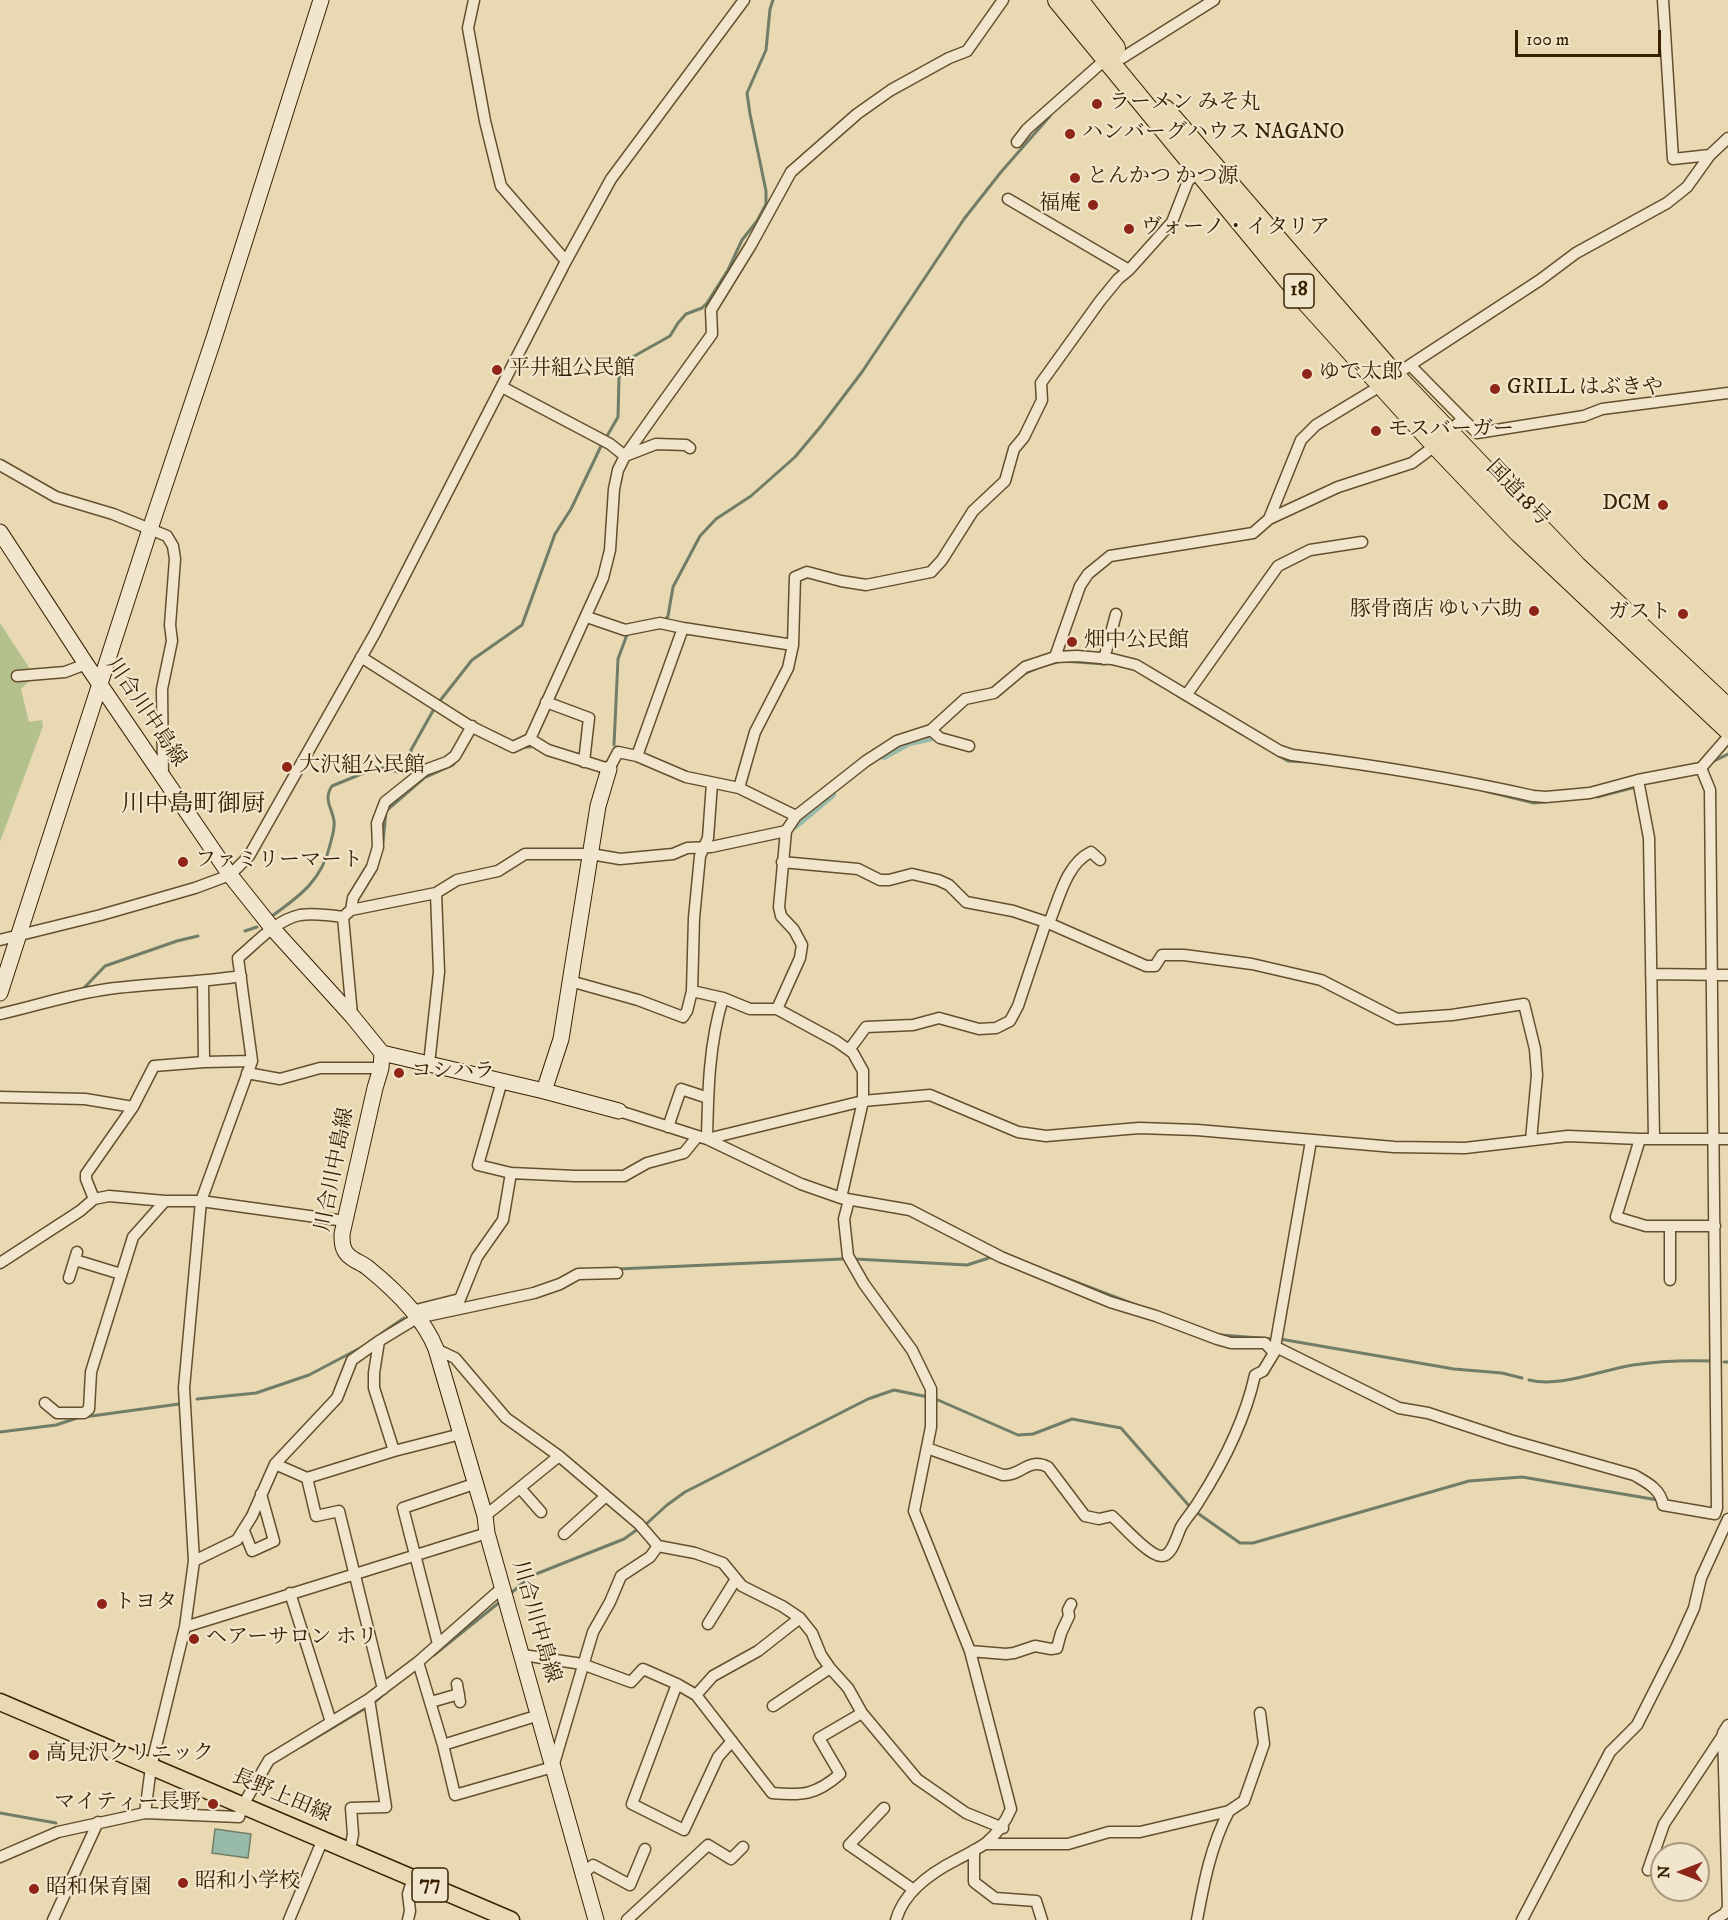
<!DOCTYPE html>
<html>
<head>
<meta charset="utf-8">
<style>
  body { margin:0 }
  #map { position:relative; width:1728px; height:1920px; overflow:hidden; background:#e9d9b2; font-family:"IM FELL DW Pica",serif }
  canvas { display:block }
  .north { position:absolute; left:1650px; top:1842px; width:60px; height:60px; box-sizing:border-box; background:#f1e6cd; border:2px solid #a7977b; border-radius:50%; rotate:270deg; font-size:16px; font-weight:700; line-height:24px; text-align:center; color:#382101 }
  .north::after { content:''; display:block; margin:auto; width:21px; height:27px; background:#8f2418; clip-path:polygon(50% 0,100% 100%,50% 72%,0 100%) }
  .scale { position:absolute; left:1515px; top:30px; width:146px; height:27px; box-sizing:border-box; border:3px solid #382101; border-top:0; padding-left:8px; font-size:18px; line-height:21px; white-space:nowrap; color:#382101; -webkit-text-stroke:4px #f1e6cd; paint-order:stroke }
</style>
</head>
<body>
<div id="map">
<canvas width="1728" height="1920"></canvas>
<div class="north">N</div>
<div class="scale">100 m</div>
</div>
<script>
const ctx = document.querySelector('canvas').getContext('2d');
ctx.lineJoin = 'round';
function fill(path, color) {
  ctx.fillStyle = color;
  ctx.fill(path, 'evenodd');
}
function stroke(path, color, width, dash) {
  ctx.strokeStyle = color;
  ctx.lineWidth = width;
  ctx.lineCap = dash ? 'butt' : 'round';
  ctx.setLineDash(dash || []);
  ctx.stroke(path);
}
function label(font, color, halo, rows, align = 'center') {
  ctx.font = font + ' "IM FELL DW Pica","Noto Serif JP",serif';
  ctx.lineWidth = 4.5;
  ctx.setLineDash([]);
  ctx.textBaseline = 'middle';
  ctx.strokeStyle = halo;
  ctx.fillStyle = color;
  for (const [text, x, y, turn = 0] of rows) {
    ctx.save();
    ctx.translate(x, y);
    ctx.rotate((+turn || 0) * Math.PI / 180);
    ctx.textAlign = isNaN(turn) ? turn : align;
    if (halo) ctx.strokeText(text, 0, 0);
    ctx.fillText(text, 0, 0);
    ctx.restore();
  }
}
fill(new Path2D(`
  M0,623l30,46 1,10 -10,10 8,33 13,-2 1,6 -43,116z`), '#b4c08e');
const water = new Path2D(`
  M215,1829l36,5 -3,24 -36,-5z`);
fill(water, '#97baaa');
stroke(water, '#717d66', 1.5);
stroke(new Path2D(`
  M607,436l11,-19 1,-40 10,-18 41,-23 8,-13 8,-9 16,-6 5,-5 21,-33 14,-30 15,-19 9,-17v-13l-16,-77 -3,-21 19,-43 4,-41 3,-9
  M665,620l3,-4 5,-29 27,-51 16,-17 35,-23 44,-39 26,-31 41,-54 102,-153 37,-47 49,-56
  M1049,664l13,-3 43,3
  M1024,674l16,-7
  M1178,696l64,38
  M439,702l33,-42 50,-35 33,-91 16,-25 31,-65
  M614,745l4,-86 10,-27
  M521,747h9
  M1279,756l9,5 19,1
  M1712,762l16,-8
  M1485,791l49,12 11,-1
  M1597,797l35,-9
  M383,842l3,-31 38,-33 29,-13 9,-12
  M272,916c28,-20 50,-36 58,-71 2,-8 5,-16 4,-24 -2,-13 -11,-22 -2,-35l39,-16 12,-2 20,5 7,-6 1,-17 23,-41
  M245,931l12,-4
  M83,989l22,-23 72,-25 21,-5
  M855,1259l112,6 25,-8
  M618,1269l224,-10
  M1055,1274l81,31
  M382,1333l22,-15
  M1221,1335l52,4
  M1280,1339l174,30 48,4 20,5
  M1724,1362h4
  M1529,1380c30,8 73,-10 104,-15 26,-4 53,-5 79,-4
  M197,1399l59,-6 53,-18 53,-28
  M938,1400l80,35 15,-1 39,-15 49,9 70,80
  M84,1417l95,-13
  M0,1432l56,-7 21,-7
  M1196,1512l44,31h13l216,-62 53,-4 136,23
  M644,1526l23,-21 18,-13 183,-93 26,-9 34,7
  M510,1594l21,-18 93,-37 14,-10
  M434,1655l67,-54
  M375,1702l10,-9
  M302,1746l62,-37
  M0,1813l56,10`), '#717d66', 3);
stroke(new Path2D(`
  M884,755l25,-14 20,-4
  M794,825l37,-31`), '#97baaa', 10);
const street = new Path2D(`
  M474,0l-6,28 17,93 16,65 65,75
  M1663,0l10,159 37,-4
  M1122,58l92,-58
  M1017,142l10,-13 80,-71
  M1008,199l121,71 43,-48 16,-41 11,-9
  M1410,365l53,54
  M502,387l108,57 15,12
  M1448,432l15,-13 14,14 107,-17 18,-7 126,-16
  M625,456l31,-12 30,1 4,3
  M0,465l56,32 57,17 54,22 6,10 2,13 -5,66 2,16 -10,48 1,87
  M1269,519l69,-32 74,-24 24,-18
  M587,617l38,13 35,-7 23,5 110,17 2,-68 12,-5 34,9 25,4 65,-13 11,-12 31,-49 32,-30 9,-32 10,-12 18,-37 -1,-17 59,-82 18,-22 11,-9
  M361,657l107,68 45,22 17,-8 73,-161 7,-28 4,-61 4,-19 7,-14 31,-44 56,-78 -1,-24 40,-65 40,-73 66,-58 34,-24 58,-32 18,-7 36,-51
  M1055,657l25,-71 8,-12 22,-18 143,-23 16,-14 32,-79 15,-15 66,-40 28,-20 130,-85 36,-27 91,-50 20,-16 23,-32 18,-17
  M1104,659l12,-45
  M17,676l48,-4 21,-8
  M1187,694l91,-128 32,-16 52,-8
  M546,702l43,16 -5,44
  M931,730l9,8 29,8
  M530,739l18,11 61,19 9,-17 19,4 49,21 53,11 57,28
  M637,756l46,-128
  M1638,780l11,58 5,301
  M739,788l16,-56 33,-64 5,-23
  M782,862l76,7 22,11h9l23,-6 26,6 11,5 17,17 47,9 33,11 100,44h9l7,-11h22l68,9 69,16 76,39 55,-4 72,-11 11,45 2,26 -6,65
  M351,910l2,-12 19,-31 6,-20 -1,-24 8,-21 40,-32 22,-8 8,-6 17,-30
  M343,917l9,98
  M1049,923c10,-24 17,-59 42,-71l9,8
  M0,940l101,-25 94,-27 35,-13 19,-19 126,-223 191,-372 45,-82 133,-179
  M1651,974l77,1
  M203,981l1,81
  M570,981l68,19 45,17 4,-6 5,-20 2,-73 6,-62 8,-18 4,-55
  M692,991l31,7 27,11h27l59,32 17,12 10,18v30l-22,97
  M777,1009l23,-51 2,-13 -8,-15 -13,-14 -2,-9 7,-76 10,-15 70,-55 31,-20 34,-11 34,-31 29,-6 31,-26 30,-10 22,-1 35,3 24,6 144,86 12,4c81,10 161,23 241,41l13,1 44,-4 48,-13 63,-12 27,-31
  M0,1014c36,-8 71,-20 108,-25 44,-6 89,-6 133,-13
  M849,1050l17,-23 47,-2 26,-7 40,11 17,-1 14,-7 8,-15 28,-84
  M429,1064l10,-92 -3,-79
  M247,1073l33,6 40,-11h61
  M502,1081l-24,84 33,8 64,3h49l23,-13 37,-10 13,-16
  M0,1097l85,2 48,8 21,-41 50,-4 48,-1
  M619,1111l88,28 94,45 40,14 69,12 91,47 109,45 46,14 61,23 14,4h34l9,10 37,-212
  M668,1127l13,-38 27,9
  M707,1139l156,-38 67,-6 88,37 28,4 93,-8 58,2 197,17 71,1 103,-12 72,3h88
  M707,1139c1,-49 2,-95 16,-141
  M1640,1139l-24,78 30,9h69
  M94,1199l-8,-20v-5l47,-67
  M849,1200l-5,19 4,37 16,28 48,66 19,39v38l-17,84 56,140 41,158c-6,14 -13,24 -25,34 -8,6 -19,11 -28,16 -26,13 -54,32 -62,61
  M75,1260l46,14
  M0,1263l80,-52 14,-12 15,-3 56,5h36l144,20
  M69,1278l8,-26
  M1670,1280v-53
  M412,1311l48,-12 17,-42 26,-37 8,-47
  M379,1341l-5,32v15l20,63
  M1276,1347l123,61 29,5 82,27 124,35c12,7 27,14 29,30l52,9 2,-6 -7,-718 -9,-22
  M436,1349l19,9 51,60 53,38 80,68 19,22 37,7 28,10 19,23 40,20 18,12 12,15 9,22 9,13 18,20 14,25 55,66 49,34 37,15
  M45,1403l12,10h27l5,-4 2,-37 42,-135 32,-36
  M927,1448l76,27c19,1 25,-18 45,-8l37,49 14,3 13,-3c10,9 37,40 49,40 11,1 16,-21 20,-29 5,-9 13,-17 18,-26 25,-39 46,-81 56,-126l8,-4 11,-18
  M275,1464l32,14 87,-27 67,-17
  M307,1478l9,38 23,-5 44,178
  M520,1488l21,24
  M485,1516l74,-60
  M244,1531l8,20 22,-10 -13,-47
  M564,1534l42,-38
  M194,1561l43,-21 15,-24 23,-52 62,-66 15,-38 27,-19 38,-23 117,-25 26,-9 18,-10 39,-1
  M290,1593l41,129
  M708,1624l28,-45
  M185,1627l302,-94
  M438,1644l-35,-136 71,-24
  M970,1651l36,3 8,-1 21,-7 16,3 6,-1 4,-15 8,-17 -1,-6 3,-6
  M523,1655l59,9 49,18 12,-13 34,15 19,11 76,98c30,3 44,2 68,-19l-21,-36 43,-25
  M418,1662l25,83 12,50 98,-28 40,-135 17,-30 11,-26 29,-19 8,-11
  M457,1684l3,18
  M677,1684l-45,120 52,26 34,-73 14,-16
  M696,1695l17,-19 45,-25 42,-33
  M431,1702l28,-8
  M773,1706l57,-38
  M443,1745l96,-30
  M884,1808l-35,37 65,45
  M145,1813l6,-46 34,-140 9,-66 -10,-173 17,-187 51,-140 -14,-103c18,-15 38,-38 62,-43 14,-2 29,0 43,2l8,-7 85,-17 21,-13 41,-9 27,-17h66l29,5 53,-5 14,-6 24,-1 75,-16
  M985,1844h83l41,-12h31l89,-21 15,-10 20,-57 -4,-31
  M350,1850l3,-16 -2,-26 35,-1 -17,-108
  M974,1850v32l21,16 41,3 6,19
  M0,1857l58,-25 87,-19 94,4 4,-12 26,-45 100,-61 49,-37 85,-75
  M1648,1870l16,-46 59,-89
  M583,1874l10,-9 37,20 15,-36
  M53,1920l45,-98
  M289,1920l34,-81
  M408,1920l2,-9 -2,-17 5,-16
  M627,1920l81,-75 23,14 12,-12
  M1197,1920c7,-38 14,-75 32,-109
  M1522,1920l88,-168 27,-27 39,-77 18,-40 7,-30 27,-59
  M1714,1920l10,-6 4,-6 -5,-175 5,-8`);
const secondary = new Path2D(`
  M0,532l86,132 144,211 43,54 79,87 30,37 -1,15 -6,20 -33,146c0,8 0,15 6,21 6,6 14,8 20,13 26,21 56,50 68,81l49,167 2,17 109,387
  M0,993l150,-464 64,-191 107,-338
  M382,1053l162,38 75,20
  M544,1091l17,-52 37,-233 11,-37`);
const primary = new Path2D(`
  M0,1702l511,218`);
const highway = new Path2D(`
  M1058,0l248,301 130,144 83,87 209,197
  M1078,0l37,48
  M1165,110l229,265 182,191 152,143`);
stroke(street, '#644f2d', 13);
stroke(secondary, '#382101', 17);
stroke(primary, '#382101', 19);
stroke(highway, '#382101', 22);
stroke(street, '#f1e6cd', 10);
stroke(secondary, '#f1e6cd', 15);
stroke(primary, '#e9d9b2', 16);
stroke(highway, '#e9d9b2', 20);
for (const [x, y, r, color] of [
  [1097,104,6,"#8f2418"],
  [1070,134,6,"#8f2418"],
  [1075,178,6,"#8f2418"],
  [1093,205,6,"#8f2418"],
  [1129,229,6,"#8f2418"],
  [497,370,6,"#8f2418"],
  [1307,374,6,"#8f2418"],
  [1495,389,6,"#8f2418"],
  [1376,431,6,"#8f2418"],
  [1663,505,6,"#8f2418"],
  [1534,611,6,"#8f2418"],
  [1683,614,6,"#8f2418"],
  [1072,642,6,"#8f2418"],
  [287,767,6,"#8f2418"],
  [183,862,6,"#8f2418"],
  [399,1073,6,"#8f2418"],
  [102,1604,6,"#8f2418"],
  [194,1639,6,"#8f2418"],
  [34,1755,6,"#8f2418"],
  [213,1804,6,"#8f2418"],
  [183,1883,6,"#8f2418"],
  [34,1889,6,"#8f2418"]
]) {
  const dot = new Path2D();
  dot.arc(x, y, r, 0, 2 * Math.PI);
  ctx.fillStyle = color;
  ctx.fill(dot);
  stroke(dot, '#f1e6cd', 2);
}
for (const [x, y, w] of [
  [1299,291,30],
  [430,1885,36]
]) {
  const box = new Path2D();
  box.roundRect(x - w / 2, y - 17, w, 34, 4.5);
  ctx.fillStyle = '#f1e6cd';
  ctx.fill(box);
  stroke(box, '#382101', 1.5);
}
label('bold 20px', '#382101', null, [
  ["18",1299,291],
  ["77",430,1885]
]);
label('21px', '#382101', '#f1e6cd', [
  ["ラーメン みそ丸",1109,104],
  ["ハンバーグハウス NAGANO",1082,134],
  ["とんかつ かつ源",1087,178],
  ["福庵",1081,205,"right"],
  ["ヴォーノ・イタリア",1141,229],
  ["平井組公民館",509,370],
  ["ゆで太郎",1319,374],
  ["GRILL はぶきや",1507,389],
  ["モスバーガー",1388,431],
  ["DCM",1651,505,"right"],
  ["豚骨商店 ゆい六助",1522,611,"right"],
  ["ガスト",1671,614,"right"],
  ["畑中公民館",1084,642],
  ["大沢組公民館",299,767],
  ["ファミリーマート",195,862],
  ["コシハラ",411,1073],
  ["トヨタ",114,1604],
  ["ヘアーサロン ホリ",206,1639],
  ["高見沢クリニック",46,1755],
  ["マイティー長野",201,1804,"right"],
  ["昭和小学校",195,1883],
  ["昭和保育園",46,1889]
], 'left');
label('21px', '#382101', '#f1e6cd', [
  ["国道18号",1517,494,46],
  ["川合川中島線",145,713,56],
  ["川合川中島線",336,1170,-79],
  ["川合川中島線",535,1622,74],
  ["長野上田線",281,1797,23]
]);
label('24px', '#382101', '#f1e6cd', [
  ["川中島町御厨",193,806]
]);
</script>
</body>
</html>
